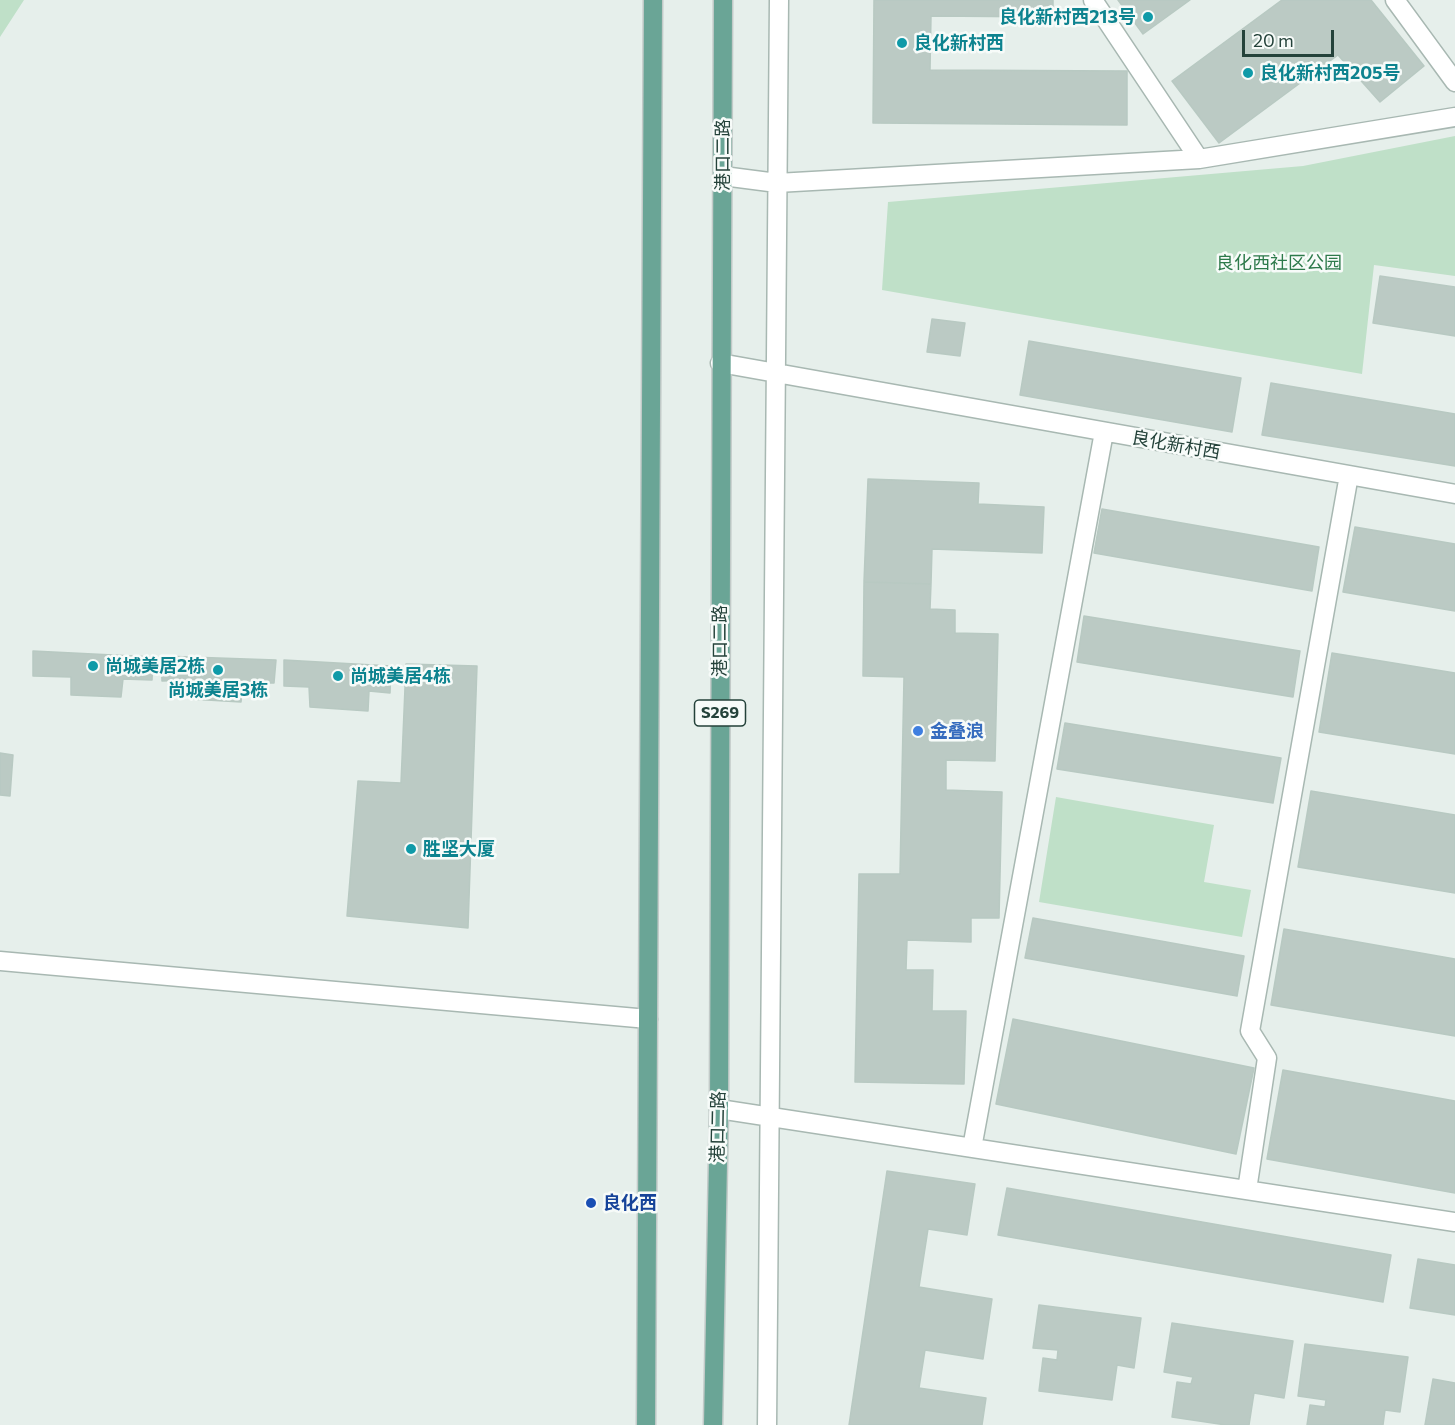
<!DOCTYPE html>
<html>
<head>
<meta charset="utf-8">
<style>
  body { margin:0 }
  #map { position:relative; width:1455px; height:1425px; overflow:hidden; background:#e6efeb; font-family:Commissioner,sans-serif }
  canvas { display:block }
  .scale { position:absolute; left:1242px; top:30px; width:92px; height:27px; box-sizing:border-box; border:3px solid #24423a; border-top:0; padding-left:8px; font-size:18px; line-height:21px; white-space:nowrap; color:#24423a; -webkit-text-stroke:4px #f7fbf9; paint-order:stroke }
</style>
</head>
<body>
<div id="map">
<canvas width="1455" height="1425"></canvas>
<div class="scale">20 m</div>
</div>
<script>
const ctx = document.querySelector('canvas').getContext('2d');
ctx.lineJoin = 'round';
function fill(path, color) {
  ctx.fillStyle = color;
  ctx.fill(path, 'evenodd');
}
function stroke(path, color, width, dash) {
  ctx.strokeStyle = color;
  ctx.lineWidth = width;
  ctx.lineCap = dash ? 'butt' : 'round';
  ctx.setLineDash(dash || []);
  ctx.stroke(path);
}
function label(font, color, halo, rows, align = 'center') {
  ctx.font = font + ' Commissioner,"Noto Sans SC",sans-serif';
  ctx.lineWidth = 5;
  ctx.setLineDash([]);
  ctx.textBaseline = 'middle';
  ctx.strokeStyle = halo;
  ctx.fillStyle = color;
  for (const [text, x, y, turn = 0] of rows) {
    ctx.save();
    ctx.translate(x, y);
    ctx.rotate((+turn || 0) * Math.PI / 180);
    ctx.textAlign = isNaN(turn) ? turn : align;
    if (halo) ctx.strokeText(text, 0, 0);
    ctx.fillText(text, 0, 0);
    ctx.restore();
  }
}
fill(new Path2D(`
  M0,0h24l-24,37z
  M1455,136v140l-81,-11 -12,109 -480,-84 6,-88 415,-36z
  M1056,797l158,28 -10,57 47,8 -9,47 -203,-35z`), '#bfe0c8');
const building = new Path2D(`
  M874,0h179v17l-122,-1 -1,54 197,1v54l-254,-2z
  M1118,0h72l-47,34z
  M1282,0h89l53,66 -44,36 -42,-47 -119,88 -47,-62z
  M1380,276l75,11v49l-82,-13z
  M932,319l33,4 -5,33 -33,-4z
  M1029,341l212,37 -9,54 -212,-37z
  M1271,383l184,31v52l-193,-31z
  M868,479l111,4 -1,21 66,3 -2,46 -110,-4 -1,35 -67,-2z
  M1102,509l217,38 -7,44 -218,-38z
  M1355,527l100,17v67l-112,-19z
  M864,582l67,2 -1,25 25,1v23l43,1 -3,127 -49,-1v30l56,2 -3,126h-28v24l-64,-2 -1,30h27l-1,41h34l-2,73 -109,-2 4,-208h41l4,-197 -41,-1z
  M1084,616l216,35 -7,46 -216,-35z
  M33,651l120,6 -1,23 -29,-1 -2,18 -50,-2v-18l-38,-1z
  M1332,653l123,20v81l-136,-22z
  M161,656l115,4 -2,23h-31l-2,19 -51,-3v-19l-28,1z
  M284,660l107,6 -1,27 -21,-2 -1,20 -58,-4 -1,-20 -25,-1z
  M406,664l71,2 -9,262 -121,-12 11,-135 43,2z
  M1065,723l216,35 -8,45 -216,-34z
  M0,753l13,2 -3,41 -10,-1z
  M1311,791l144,24v78l-157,-26z
  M1033,918l211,38 -7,40 -212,-38z
  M1284,929l171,30v77l-184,-31z
  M1013,1019l241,49 -18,86 -240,-50z
  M1283,1070l172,31v92l-188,-34z
  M887,1171l88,13 -8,51 -39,-6 -9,58 73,12 -9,60 -58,-9 -6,38 67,10 -4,27h-133z
  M1007,1188l384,67 -8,47 -385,-67z
  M1418,1259l37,6v50l-45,-7z
  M1039,1305l102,13 -7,50 -17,-3 -5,35 -73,-9 4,-33 14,2 1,-10 -25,-2z
  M1172,1323l121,18 -9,57 -30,-5 -5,32h-23l-54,-8 5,-35 14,2 2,-7 -29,-5z
  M1305,1344l103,13 -8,55 -15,-2 -2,15h-76l3,-20 15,2 1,-7 -28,-4z
  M1433,1379l22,4v42h-30z`);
fill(building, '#bbcac4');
stroke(building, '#b8c9c2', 1.5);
const minor = new Path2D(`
  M1093,0l106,159
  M1395,0l60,82
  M723,176l54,7 422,-24 256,-42
  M720,363l735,131
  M0,961l648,58
  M719,1109l736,113
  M972,1148l132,-716
  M1247,1190l20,-132 -17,-27 99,-556
  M767,1425l12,-1425`);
const major = new Path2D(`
  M646,1425l7,-1425
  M713,1425l6,-316 4,-1109`);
stroke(minor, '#a8b8b2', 21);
stroke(major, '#c2cac8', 21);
stroke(minor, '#fff', 18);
stroke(major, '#6aa596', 18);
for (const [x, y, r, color] of [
  [1148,17,6,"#0f9aa8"],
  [902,43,6,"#0f9aa8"],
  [1248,73,6,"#0f9aa8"],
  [93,666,6,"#0f9aa8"],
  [218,670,6,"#0f9aa8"],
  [338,676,6,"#0f9aa8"],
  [918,731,6,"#3f7fe0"],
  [411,849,6,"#0f9aa8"],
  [591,1203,6,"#1a4fb4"]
]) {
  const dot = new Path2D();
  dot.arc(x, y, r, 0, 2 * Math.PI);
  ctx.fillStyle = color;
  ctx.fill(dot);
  stroke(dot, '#f7fbf9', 2);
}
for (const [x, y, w] of [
  [720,713,51]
]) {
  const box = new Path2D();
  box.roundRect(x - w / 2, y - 13, w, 26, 4.5);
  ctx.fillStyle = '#f7fbf9';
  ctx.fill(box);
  stroke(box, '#24423a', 1.5);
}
label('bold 16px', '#24423a', null, [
  ["S269",720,713]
]);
label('bold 18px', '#0d838f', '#f7fbf9', [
  ["良化新村西213号",1136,17,"right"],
  ["良化新村西",914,43],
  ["良化新村西205号",1260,73],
  ["尚城美居2栋",105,666],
  ["尚城美居4栋",350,676],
  ["尚城美居3栋",218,690,"center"],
  ["胜坚大厦",423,849]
], 'left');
label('18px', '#24423a', '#f7fbf9', [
  ["港口二路",723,155,-90],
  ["良化新村西",1176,445,10],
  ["港口二路",720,641,-90],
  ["港口二路",718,1127,-89]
]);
label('18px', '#2d7a4b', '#f7fbf9', [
  ["良化西社区公园",1279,263]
]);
label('bold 18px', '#366cbe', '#f7fbf9', [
  ["金叠浪",930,731]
], 'left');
label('bold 18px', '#164399', '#f7fbf9', [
  ["良化西",603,1203]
], 'left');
</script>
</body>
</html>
